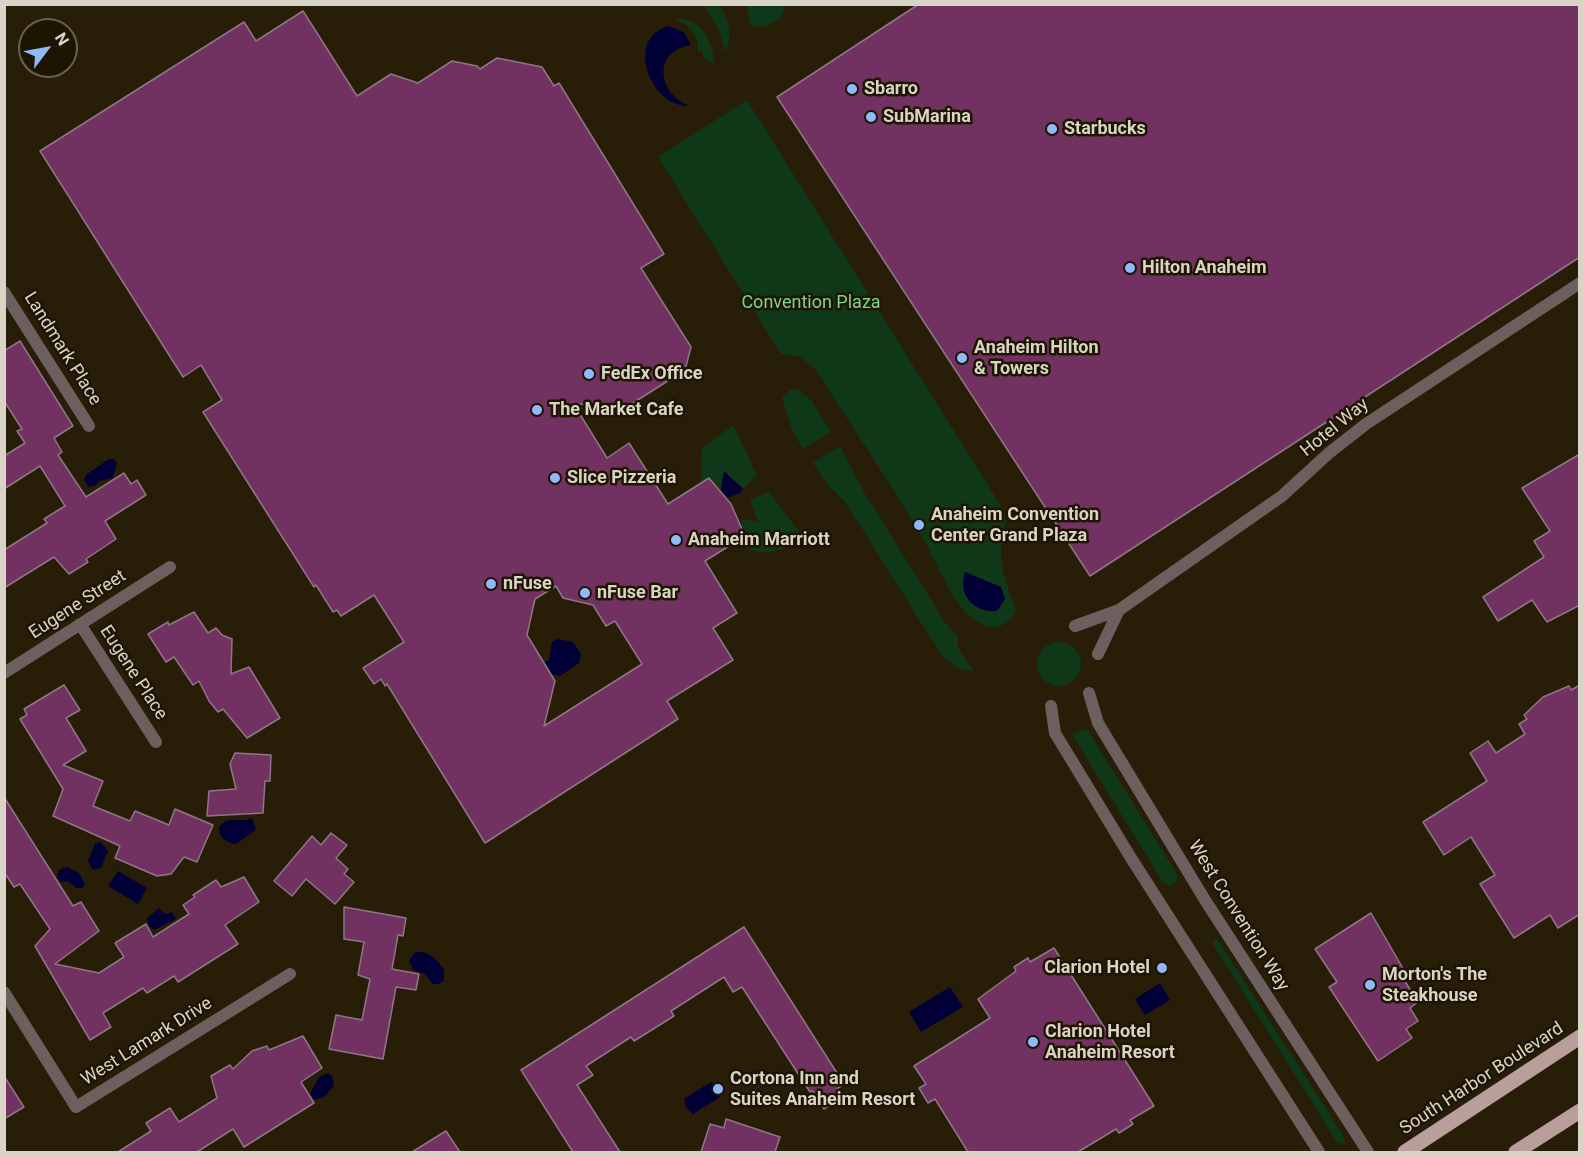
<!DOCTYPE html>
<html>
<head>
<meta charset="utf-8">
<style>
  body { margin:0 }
  #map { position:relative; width:1584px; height:1157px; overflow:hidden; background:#281e08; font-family:Roboto,sans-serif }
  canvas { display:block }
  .frame { position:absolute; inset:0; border:6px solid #dad4c6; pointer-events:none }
  .north { position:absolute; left:18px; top:18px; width:60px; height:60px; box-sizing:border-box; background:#1e1501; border:2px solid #696150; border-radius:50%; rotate:58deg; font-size:16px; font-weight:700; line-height:24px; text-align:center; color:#dad4c6 }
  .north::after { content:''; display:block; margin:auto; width:21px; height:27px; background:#90b8fd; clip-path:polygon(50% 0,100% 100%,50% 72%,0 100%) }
</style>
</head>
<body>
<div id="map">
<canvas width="1584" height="1157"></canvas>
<div class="frame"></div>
<div class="north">N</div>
</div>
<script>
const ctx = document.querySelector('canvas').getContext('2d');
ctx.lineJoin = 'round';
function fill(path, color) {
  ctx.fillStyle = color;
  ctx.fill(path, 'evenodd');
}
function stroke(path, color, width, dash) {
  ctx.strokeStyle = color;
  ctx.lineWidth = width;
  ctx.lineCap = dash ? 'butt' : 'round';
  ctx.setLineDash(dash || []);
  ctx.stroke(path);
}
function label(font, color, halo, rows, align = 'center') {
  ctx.font = font + ' Roboto,sans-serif';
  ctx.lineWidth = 5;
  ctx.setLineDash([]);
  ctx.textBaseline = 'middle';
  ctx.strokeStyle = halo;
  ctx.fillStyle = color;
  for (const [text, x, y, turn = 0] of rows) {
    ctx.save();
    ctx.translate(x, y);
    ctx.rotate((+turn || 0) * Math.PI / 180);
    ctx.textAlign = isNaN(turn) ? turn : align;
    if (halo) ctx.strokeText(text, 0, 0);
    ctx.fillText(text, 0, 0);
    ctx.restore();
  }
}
fill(new Path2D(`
  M781,4l4,2 -5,13 -16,8 -13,-1 -4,-21z
  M704,5h15c11,15 12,27 8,45l-3,-1 -5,-20z
  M674,19c25,-4 41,23 40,45l-11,-8v-4h-5c1,-17 -9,-28 -24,-33z
  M747,100l257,411c4,13 -3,26 -3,39 -1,22 9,40 15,61 -8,17 -26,21 -41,9 -25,-19 -34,-50 -49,-76 -34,-59 -73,-116 -110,-174l-17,-14 -18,-2 -123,-197z
  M797,389l14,11 20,32 -28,17 -11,-19 -10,-32 8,-8z
  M733,425l24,50 -14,14 -3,-4 -19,-6v11l-12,-12 -8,5 1,-35z
  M840,446l24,46 82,132 12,12v12l16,23 -14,-2 -18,-13 -96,-153 -17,-17 -16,-23z
  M769,492l34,45c-22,15 -44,23 -66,4l8,-6 -5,-16 18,3 -8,-22z
  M1037 664a22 22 0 1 1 44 0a22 22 0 1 1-44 0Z
  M1087,729l90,145v7l-6,5 -7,-2 -92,-150z
  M1217,939l123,191 6,14 -9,-2 -124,-198v-4z`), '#0e3818');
fill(new Path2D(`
  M669,26l15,6 7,13c-40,6 -33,50 -1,61 -40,2 -66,-69 -21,-80z
  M109,459h5l3,4 -4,15 -14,3 -4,5 -6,1 -5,-7 2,-5z
  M724,471l19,18 -3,4 -13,5 -6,-8z
  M965,572l36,15 4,12 -8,12c-22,2 -40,-15 -32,-39z
  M558,639l15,3 8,12 -2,9 -19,13 -9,-2 -27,17 8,-21 17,-10 3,-18z
  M252,818l4,12 -20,14c-10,-1 -18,-7 -17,-17 10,-13 21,-3 33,-9z
  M101,842l7,9 -7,17 -8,2 -5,-9 7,-17z
  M67,867l12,6 6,11 -3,4h-6l-8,-7 -7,1 -4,-4 2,-8z
  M118,871l29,17 -9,16 -30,-18z
  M159,908l6,6 7,-2 4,7 -22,11 -5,-4 -2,-8z
  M416,952c13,-1 21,7 28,18v11l-5,3h-6l-8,-10 -12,-4 -4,-10z
  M1160,983l10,17 -25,15 -10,-16z
  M950,987l13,20 -42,25 -12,-20z
  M328,1073l4,3 2,10 -10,11 -10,3 -4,-6 9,-17z
  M711,1082l7,5 2,10 -27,17 -7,-7 -2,-8z`), '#000036');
const building = new Path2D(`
  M919,4h661v253l-490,319 -313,-479z
  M303,11l54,85 34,-22 27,9 34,-22 25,5 3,3 17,-11 45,9 12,19 5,-3 105,171 -23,14 50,79 -6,23 -63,40 -49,-7 34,55 22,-15 39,61 41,-26 22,26 14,32 -40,25 32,52 -24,15 20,32 -66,41 11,18 -193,124 -98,-159 -2,2 -4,-7 -7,5 -11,-16 41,-26 -30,-47 -33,21 -4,-6 -4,2 -17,-27 -2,2 -111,-175 19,-12 -21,-35 -18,12 -143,-226 204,-129 12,19zM556,586l7,12 30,7 13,21 9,-5 27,43 -98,62 11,-45 -28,-46 8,-36z
  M20,341l53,85 -19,12 8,14 -4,3 28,42 38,-24 7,11 6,-4 9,15 -41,26 11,18 -30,20 2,3 -19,12 -15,-17 -50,31v-38l43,-27 -3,-4 21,-13 -25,-40 -36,23v-33l21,-13 -8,-12 5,-2 -18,-28v-50z
  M1580,454v151l-33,17 -15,-22 -34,21 -15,-24 61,-40 -10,-16 16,-10 -28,-43z
  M194,612l14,21 8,-5 6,7 10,4 -1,35 18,-7 31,51 -33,20 -24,-29 -5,3 -9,-11 -10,-20 -6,4 -19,-28 -8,5 -18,-28 20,-12 1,3z
  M64,685l16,25 -14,8 20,33 -23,14 40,16 -10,25 37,15 5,-10 34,14 6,-16 38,16 -16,37 -13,-5 -13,17 -14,2 -42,-18 5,-12 -67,-30 10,-27 -43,-70 7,-4 -3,-6z
  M1580,685v229l-22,14 -8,-13 -36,23 -34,-54 15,-9 -24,-38 -27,18 -21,-33 64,-41 -17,-28 18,-12 8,12 29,-19 -6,-10 8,-5 -3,-4 19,-18 26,-11 2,4z
  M235,753l36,2 -1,26h-5l-2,32 -56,3 2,-25 27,-2 -6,-25z
  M4,797l69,109 8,-4 18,29 -44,33 44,9 25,-16 -9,-14 31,-19 7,13 36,-23 -6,-9 12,-8 -2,-2 23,-15 5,7 23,-10 15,25 -34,23 13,19 -60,38 -4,-6 -27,17 -4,-5 -40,25 8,14 -21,13 -55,-94 15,-17 -30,-45 -6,3 -10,-15z
  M331,833l16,12 -11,13 12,11 -4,5 10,8 -19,22 -29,-25 -14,17 -18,-15 38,-45 9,9z
  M344,907l62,11 -3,18 -5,-1 -6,34 27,5 -3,16 -20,-3 -13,72 -54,-10 7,-34 26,5 8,-41 -12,-4 6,-33 -20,-3z
  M1371,913l34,59 -4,3 17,27 -8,6 8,13 -12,8 6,9 -34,23 -49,-74 8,-5 -22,-33z
  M744,927l100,157 -7,5 6,8 -19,12 -11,-18 -3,1 -68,-105 -9,5 -9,-15 -53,34 3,5 -40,25 -3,-4 -45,29 7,9 -16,10 43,67h-47l-52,-82z
  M1054,948l100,158 -24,14 3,4 -14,9 -3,-4 -38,23h-110l-33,-53 -7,4 -9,-15 7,-4 -12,-18 76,-48 -12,-19 38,-28 -2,-4 14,-9 2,4z
  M303,1036l19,32 -21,14 13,21 -24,15 -46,29 -11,-18 -36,23h-79l33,-21 -5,-8 24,-15 9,14 38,-24 -6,-22 19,-11 3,4 19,-18 15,-5 2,4z
  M4,1076l20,31 -20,12z
  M726,1119l54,18 -5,15h-74l9,-28 14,4z
  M446,1131l14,21h-48z`);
fill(building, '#723261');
stroke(building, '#8e7686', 1.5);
stroke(new Path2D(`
  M4,292l85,134
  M80,624l76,118
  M1075,626l44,-16 163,-114 47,-43 37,-29 214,-141
  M1098,654l21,-44
  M4,673l166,-106
  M1089,693l9,30 107,177 163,252
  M1051,706l4,27 76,125 188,294
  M4,992l72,115 214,-133`), '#6c5f5d', 12);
stroke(new Path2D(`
  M1405,1152l175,-115
  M1516,1152l64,-41`), '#ba9e9b', 15);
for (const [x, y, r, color] of [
  [852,89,6,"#90b8fd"],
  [871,117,6,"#90b8fd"],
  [1052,129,6,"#90b8fd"],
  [1130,268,6,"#90b8fd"],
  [962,358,6,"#90b8fd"],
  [589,374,6,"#90b8fd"],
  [537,410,6,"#90b8fd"],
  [555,478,6,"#90b8fd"],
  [919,525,6,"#90b8fd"],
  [676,540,6,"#90b8fd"],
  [491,584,6,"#90b8fd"],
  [585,593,6,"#90b8fd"],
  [1162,968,6,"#90b8fd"],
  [1370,985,6,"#90b8fd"],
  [1033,1042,6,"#90b8fd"],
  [718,1089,6,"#90b8fd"]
]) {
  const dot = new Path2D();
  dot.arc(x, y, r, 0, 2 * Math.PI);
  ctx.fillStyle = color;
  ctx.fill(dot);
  stroke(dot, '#1e1501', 2);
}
label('bold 18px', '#dad4c6', '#1e1501', [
  ["Sbarro",864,89],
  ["SubMarina",883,117],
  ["Starbucks",1064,129],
  ["Hilton Anaheim",1142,268],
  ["Anaheim Hilton",974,348],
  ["& Towers",974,369],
  ["FedEx Office",601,374],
  ["The Market Cafe",549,410],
  ["Slice Pizzeria",567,478],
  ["Anaheim Convention",931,515],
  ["Center Grand Plaza",931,536],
  ["Anaheim Marriott",688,540],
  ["nFuse",503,584],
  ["nFuse Bar",597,593],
  ["Clarion Hotel",1150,968,"right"],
  ["Morton's The",1382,975],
  ["Steakhouse",1382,996],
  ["Clarion Hotel",1045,1032],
  ["Anaheim Resort",1045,1053],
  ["Cortona Inn and",730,1079],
  ["Suites Anaheim Resort",730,1100]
], 'left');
label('18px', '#7bd78b', '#1e1501', [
  ["Convention Plaza",811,303]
]);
label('18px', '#dad4c6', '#1e1501', [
  ["Landmark Place",62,349,58],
  ["Hotel Way",1335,428,-39],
  ["Eugene Street",78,605,-33],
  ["Eugene Place",133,673,57],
  ["West Convention Way",1238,916,58],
  ["West Lamark Drive",147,1042,-32],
  ["South Harbor Boulevard",1482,1079,-33]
]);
</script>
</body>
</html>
